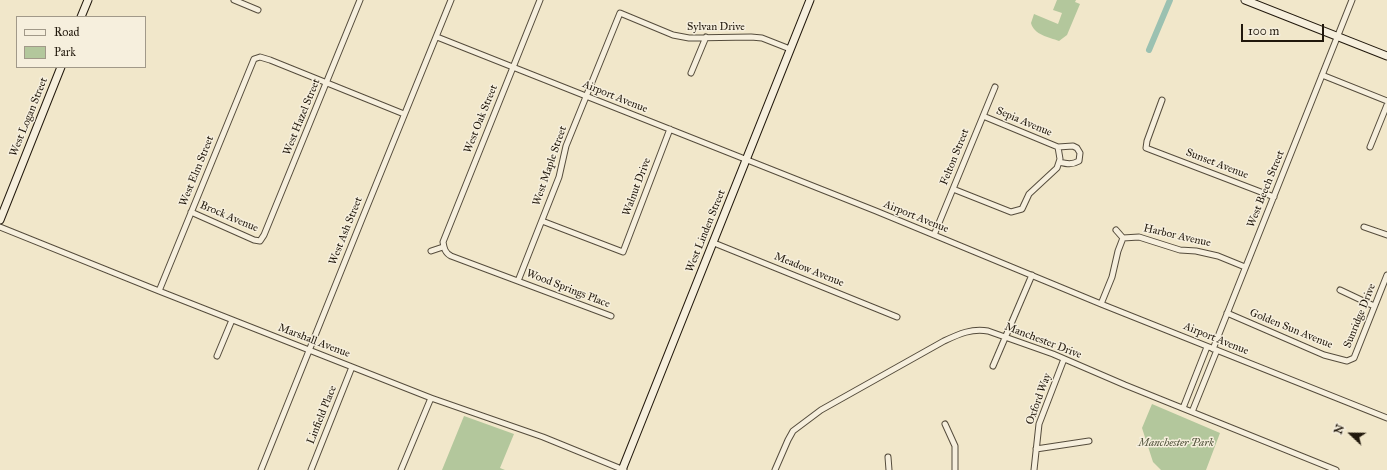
<!DOCTYPE html>
<html>
<head>
<meta charset="utf-8">
<style>
  body { margin:0 }
  #map { position:relative; width:1387px; height:470px; overflow:hidden; background:#f1e7ca; font-family:"IM FELL Great Primer",serif }
  canvas { display:block }
  .legend { position:absolute; left:16px; top:16px; width:130px; height:52px; box-sizing:border-box; background:#f6efdd; border:1px solid #a19989; margin:0; padding:5px 7px; list-style:none; font-size:12px; color:#21180c }
  .legend li { display:flex; align-items:center; gap:8px; height:20px }
  .legend b { width:20px; border:1px solid #a19989 }
  .north { position:absolute; left:1331px; top:414px; width:40px; height:40px; -webkit-text-stroke:3px #f6efdd; paint-order:stroke; rotate:292deg; font-size:11px; font-weight:700; line-height:16px; text-align:center; color:#21180c }
  .north::after { content:''; display:block; margin:auto; width:14px; height:18px; background:#21180c; clip-path:polygon(50% 0,100% 100%,50% 72%,0 100%) }
  .scale { position:absolute; left:1241px; top:24px; width:83px; height:18px; box-sizing:border-box; border:2px solid #21180c; border-top:0; padding-left:5px; font-size:12px; line-height:14px; white-space:nowrap; color:#21180c; -webkit-text-stroke:3px #f6efdd; paint-order:stroke }
</style>
</head>
<body>
<div id="map">
<canvas width="1387" height="470"></canvas>
<ul class="legend">
<li><b style="height:5px;background:#f6efdd"></b>Road</li>
<li><b style="height:11px;background:#b3c79c"></b>Park</li>
</ul>
<div class="north">N</div>
<div class="scale">100 m</div>
</div>
<script>
const ctx = document.querySelector('canvas').getContext('2d');
ctx.lineJoin = 'round';
function fill(path, color) {
  ctx.fillStyle = color;
  ctx.fill(path, 'evenodd');
}
function stroke(path, color, width, dash) {
  ctx.strokeStyle = color;
  ctx.lineWidth = width;
  ctx.lineCap = dash ? 'butt' : 'round';
  ctx.setLineDash(dash || []);
  ctx.stroke(path);
}
function label(font, color, halo, rows, align = 'center') {
  ctx.font = font + ' "IM FELL Great Primer",serif';
  ctx.lineWidth = 3;
  ctx.setLineDash([]);
  ctx.textBaseline = 'middle';
  ctx.strokeStyle = halo;
  ctx.fillStyle = color;
  for (const [text, x, y, turn = 0] of rows) {
    ctx.save();
    ctx.translate(x, y);
    ctx.rotate((+turn || 0) * Math.PI / 180);
    ctx.textAlign = isNaN(turn) ? turn : align;
    if (halo) ctx.strokeText(text, 0, 0);
    ctx.fillText(text, 0, 0);
    ctx.restore();
  }
}
fill(new Path2D(`
  M1057,0h19l-1,2 5,2 -13,31 -8,6c-10,-4 -25,-6 -28,-18l3,-9 24,10 4,-11 -9,-3z
  M1152,404l68,29 -14,37h-45l-8,-8 -11,-34z
  M464,416l50,18 -14,34 5,2h-63z`), '#b3c79c');
stroke(new Path2D(`
  M1149,50l21,-50`), '#9bc1b1', 6);
const street = new Path2D(`
  M234,0l24,10
  M540,0l-97,242c1,6 2,11 8,14l160,60
  M437,37l439,174 225,93 286,114
  M691,73l15,-36
  M1322,75l65,26
  M1162,100l-15,41 -1,7 128,49
  M983,116l75,31 15,-1 4,2 3,5 -1,8c-7,4 -12,3 -20,1
  M1370,147l17,-42
  M953,189l58,23 11,-3 7,-15 28,-26 3,-9 -2,-12
  M191,212l63,28 6,1 4,-6 96,-235
  M542,221l81,31 47,-123
  M0,227l159,64 272,107 112,39 81,33
  M1364,227l23,8
  M1116,230l7,8
  M934,235l61,-148
  M714,243l183,74
  M431,251l12,-4
  M518,281l41,-104 7,-31 54,-133 53,22 16,3 62,-1 11,1 28,11
  M1340,290l34,16
  M159,291l95,-232 6,-2 10,3 134,54
  M1101,304l11,-27 6,-26 5,-13 16,-1 41,13 16,1 22,5 27,11
  M1227,313l97,42 23,6 7,-3 33,-83
  M1213,349l139,-349
  M217,356l15,-36
  M993,366l39,-91
  M1183,408l24,-61
  M1192,412l25,-62
  M945,424l10,22v24
  M1036,449l53,-8
  M888,457l1,13
  M261,470l101,-251 89,-219
  M311,470l41,-103
  M401,470l30,-72
  M775,470l13,-30 5,-9 28,-21 123,-69c15,-7 28,-13 44,-10l65,23 72,31 211,85
  M1034,470l5,-46 25,-65`);
const secondary = new Path2D(`
  M1245,0l142,56
  M81,17l7,-17
  M0,220l61,-153
  M622,470l188,-470`);
stroke(street, '#554c3c', 7);
stroke(secondary, '#21180c', 9);
stroke(street, '#f6efdd', 5);
stroke(secondary, '#f6efdd', 7);
label('11px', '#21180c', '#f6efdd', [
  ["Sylvan Drive",716,27],
  ["Airport Avenue",615,97,22],
  ["West Logan Street",29,117,-68],
  ["West Hazel Street",302,117,-68],
  ["West Oak Street",481,119,-68],
  ["Sepia Avenue",1024,122,23],
  ["Felton Street",955,157,-68],
  ["Sunset Avenue",1217,164,21],
  ["West Maple Street",550,166,-71],
  ["West Elm Street",197,171,-68],
  ["Walnut Drive",637,187,-69],
  ["West Beech Street",1266,189,-68],
  ["Brock Avenue",229,217,23],
  ["Airport Avenue",916,217,22],
  ["West Ash Street",346,231,-68],
  ["West Linden Street",706,231,-68],
  ["Harbor Avenue",1177,236,13],
  ["Meadow Avenue",809,270,22],
  ["Wood Springs Place",568,289,21],
  ["Sunridge Drive",1360,316,-68],
  ["Golden Sun Avenue",1291,329,22],
  ["Airport Avenue",1216,339,22],
  ["Marshall Avenue",314,341,21],
  ["Manchester Drive",1043,341,21],
  ["Oxford Way",1039,399,-70],
  ["Linfield Place",322,415,-68]
]);
label('italic 11px', '#54553e', '#f6efdd', [
  ["Manchester Park",1176,443]
]);
</script>
</body>
</html>
